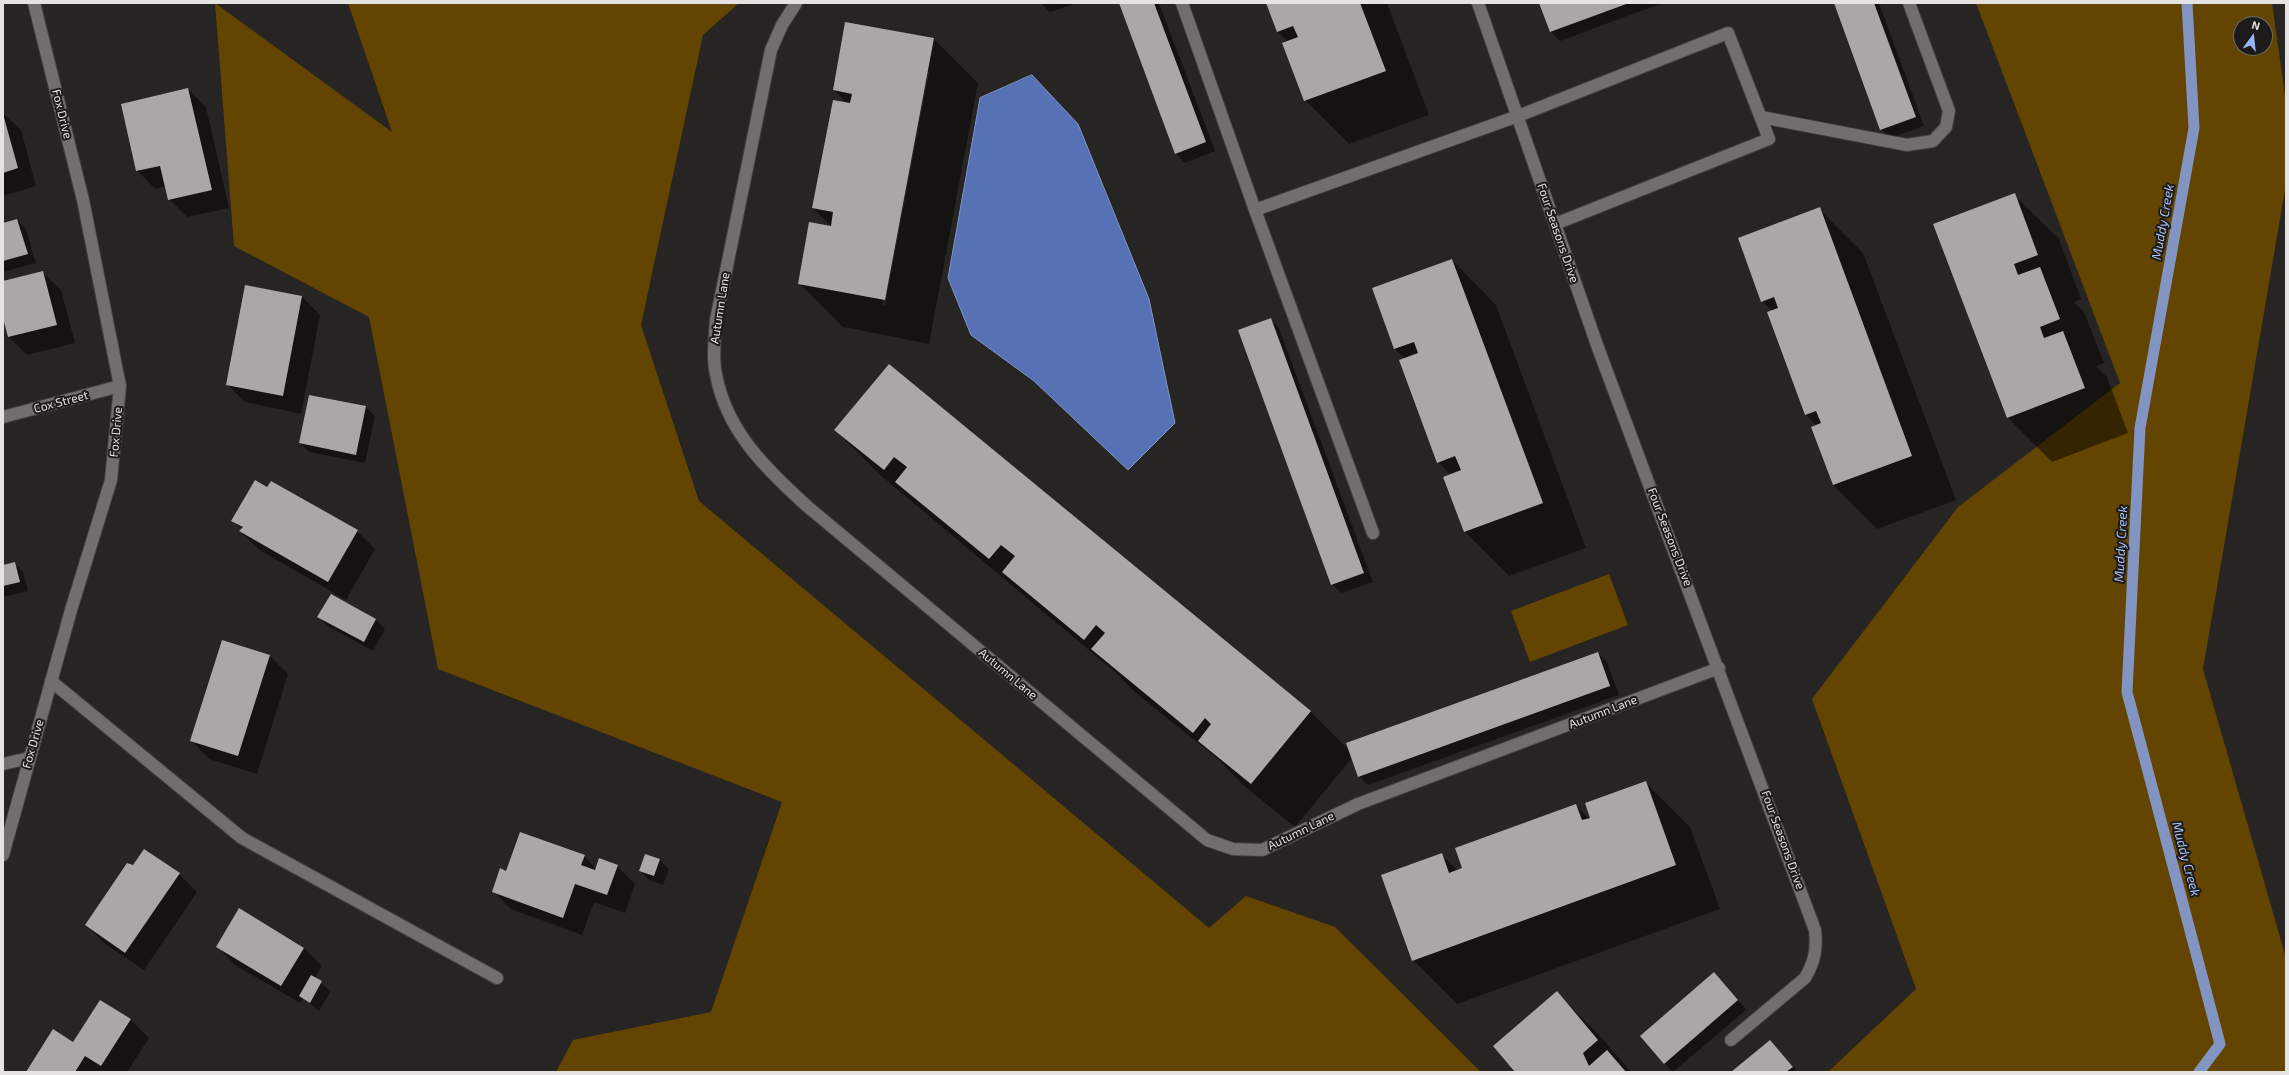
<!DOCTYPE html>
<html>
<head>
<meta charset="utf-8">
<style>
  body { margin:0 }
  #map { position:relative; width:2289px; height:1075px; overflow:hidden; background:#262523; font-family:"Exo 2",sans-serif }
  canvas { display:block }
  .frame { position:absolute; inset:0; border:4px solid #e4e3e1; pointer-events:none }
  .north { position:absolute; left:2233px; top:16px; width:40px; height:40px; box-sizing:border-box; background:#1d1b19; border:1px solid #6d6b69; border-radius:50%; rotate:15deg; font-size:11px; font-weight:700; line-height:16px; text-align:center; color:#e4e3e1 }
  .north::after { content:''; display:block; margin:auto; width:14px; height:18px; background:#96b6fd; clip-path:polygon(50% 0,100% 100%,50% 72%,0 100%) }
</style>
</head>
<body>
<div id="map">
<canvas width="2289" height="1075"></canvas>
<div class="frame"></div>
<div class="north">N</div>
</div>
<script>
const ctx = document.querySelector('canvas').getContext('2d');
ctx.lineJoin = 'round';
function fill(path, color) {
  ctx.fillStyle = color;
  ctx.fill(path, 'evenodd');
}
function stroke(path, color, width, dash) {
  ctx.strokeStyle = color;
  ctx.lineWidth = width;
  ctx.lineCap = dash ? 'butt' : 'round';
  ctx.setLineDash(dash || []);
  ctx.stroke(path);
}
function label(font, color, halo, rows, align = 'center') {
  ctx.font = font + ' "Exo 2",sans-serif';
  ctx.lineWidth = 4;
  ctx.setLineDash([]);
  ctx.textBaseline = 'middle';
  ctx.strokeStyle = halo;
  ctx.fillStyle = color;
  for (const [text, x, y, turn = 0] of rows) {
    ctx.save();
    ctx.translate(x, y);
    ctx.rotate((+turn || 0) * Math.PI / 180);
    ctx.textAlign = isNaN(turn) ? turn : align;
    if (halo) ctx.strokeText(text, 0, 0);
    ctx.fillText(text, 0, 0);
    ctx.restore();
  }
}
fill(new Path2D(`
  M215,3l177,129 -44,-129h391l-36,32 -62,290 58,176 510,427 37,-32 89,31 146,145h-925l17,-32 138,-28 71,-210 -344,-133 -69,-352 -135,-71z
  M1976,3h296l14,99v82l-83,485 83,289v114h-458l88,-83 -104,-290 146,-192 162,-124zM2241,24h24v24h-24z
  M1609,574l19,51 -98,37 -19,-51z`), '#644401');
const water = new Path2D(`
  M1032,75l46,49 71,175 26,124 -47,47 -94,-89 -63,-46 -23,-57 32,-180z`);
fill(water, '#5672b4');
stroke(water, '#8194c2', 1);
fill(new Path2D(`
  M1041,3h30l1,2 -22,7z
  M1120,3h39l56,148 -30,12 -9,-9z
  M1267,3h120l42,112 -80,29 -44,-44 -17,-58 -10,-10z
  M1541,3h121l-102,38 -9,-9z
  M1835,3h44l45,123 -34,12 -9,-9z
  M934,39l44,44 -49,261 -86,-17 -44,-44 33,-56 -19,-19 35,-104 -14,-14zM927,72h2l-44,233h-2z
  M188,89l18,18 23,101 -42,9 -18,-18 -3,-13 -11,3 -18,-19z
  M3,113l18,17 15,56 -33,10z
  M2014,195l45,44 22,60 -7,3 10,10 20,51 -8,3 11,11 21,56 -76,29 -44,-44z
  M1819,209l44,44 93,247 -79,29 -44,-44 -16,-59 -11,-11 -38,-102 4,-2 -10,-10z
  M17,220l9,9 10,34 -33,9v-47z
  M1452,260l44,45 90,243 -77,28 -44,-44 -14,-57 -13,-13 -33,-103 -10,-10 -22,-60z
  M42,272l19,18 14,53 -48,12 -18,-18 -6,-23v-32z
  M246,286l56,11 18,18 -19,99 -56,-12 -18,-18z
  M1270,319l9,9 94,254 -32,11 -9,-9z
  M889,365l421,346 40,40 248,-98 9,9 12,33 -251,90 -9,-9 -7,-18 -57,69 -52,-42 -24,-25 -83,-67 -21,-21 -236,-198 -44,-44z
  M366,407l9,9 -10,47 -56,-11 -9,-9z
  M233,520l124,11 18,18 -29,51 -88,-51 -18,-18 2,-1z
  M14,563l9,9 5,19 -25,6v-31z
  M319,617l57,3 9,9 -12,22 -45,-25z
  M223,641l47,15 18,18 -31,100 -48,-15 -18,-19z
  M1645,782l45,45 30,82 -263,95 -44,-44 28,-106 17,17 118,-66 13,14z
  M584,856l12,13 21,-3 18,18 -10,29 -31,-11 -12,33 -71,-26 -18,-18 14,-19z
  M660,860l9,9 -6,16 -14,-5 -9,-9z
  M179,874l18,18 -53,78 -40,-27 -18,-18z
  M217,946l87,2 18,18 -7,12 16,13 -12,20 -16,-13 -3,5 -65,-38z
  M1723,982l23,28 -73,62 -9,-9z
  M1557,993l44,44 30,35h-115z
  M100,1001l31,19 18,18 -22,34h-100l46,-29z
  M1770,1041l28,31h-66z`), '#0007');
stroke(new Path2D(`
  M2187,3l7,125 -54,300 -13,264 93,352 -21,28`), '#8194c2', 11);
fill(new Path2D(`
  M1119,3h35l52,139 -31,12z
  M1266,3h94l26,68 -82,30 -22,-58 16,-6 -5,-11 -16,6z
  M1539,3h90l-79,29z
  M1834,3h40l42,114 -36,13z
  M845,22l89,16 -49,262 -87,-16 11,-62 22,4 2,-14 -21,-4 21,-108 17,3 2,-9 -19,-4z
  M188,88l24,102 -44,10 -8,-34 -24,5 -15,-67z
  M3,114l15,54 -15,5z
  M2015,193l23,62 -24,9 4,11 22,-8 20,52 -20,8 4,11 19,-7 22,57 -78,30 -74,-194z
  M1820,207l92,249 -79,29 -22,-58 10,-4 -5,-12 -11,4 -38,-103 11,-4 -4,-11 -13,5 -23,-64z
  M17,219l11,35 -25,7v-38z
  M1452,259l91,244 -79,29 -21,-55 18,-7 -6,-14 -18,7 -38,-103 19,-7 -4,-11 -20,7 -22,-61z
  M43,271l14,54 -49,12 -5,-19v-37z
  M245,285l57,11 -19,100 -57,-11z
  M1271,318l93,255 -33,12 -93,-255z
  M889,364l422,347 -60,73 -53,-43 13,-17 -6,-6 -12,15 -102,-84 14,-16 -9,-8 -12,15 -82,-68 13,-16 -14,-11 -12,14 -94,-77 12,-15 -13,-10 -10,13 -50,-40z
  M309,395l57,11 -10,49 -57,-12z
  M255,480l12,7 4,-6 87,49 -30,52 -89,-51 4,-4 -12,-6z
  M15,562l5,20 -17,4v-21z
  M331,594l45,25 -12,23 -47,-25z
  M222,640l48,15 -32,101 -48,-15z
  M1598,652l12,34 -252,91 -12,-34z
  M1646,781l30,84 -264,96 -31,-86 61,-22 7,20 13,-5 -7,-20 121,-44 6,16 8,-2 -5,-15z
  M520,832l65,23 -4,10 14,5 4,-12 19,7 -11,30 -32,-11 -12,34 -71,-26 8,-24 6,3z
  M144,849l36,24 -55,80 -40,-28 42,-62 6,2z
  M645,854l15,5 -6,17 -15,-5z
  M239,908l65,40 -23,38 -65,-39z
  M1714,972l24,28 -74,64 -24,-28z
  M311,975l11,6 -12,22 -11,-7z
  M1557,991l41,49 -15,13 6,13 18,-16 19,22h-111l-22,-26z
  M100,1000l31,19 -30,47 -16,-10 -10,16h-49l27,-43 20,13z
  M1770,1040l23,27 -7,5h-55z`), '#aaa8a5');
const minor = new Path2D(`
  M796,3l-14,22 -11,25 -55,270c-1,18 -4,37 0,54 10,57 51,96 92,133l399,333 26,9 29,1 96,-46 361,-136
  M1182,3l73,207 263,-94 210,-83 41,106 -214,85
  M1478,3l119,342 218,585c2,19 0,31 -10,48l-74,62
  M1761,117l146,28 26,-4 13,-14 3,-16 -40,-108
  M1255,210l118,323
  M3,417l117,-31
  M51,681l191,157 255,140
  M3,764l26,-6
  M3,855l68,-245 40,-130 9,-94 -37,-186 -49,-197`);
stroke(minor, '#42413f', 14);
stroke(minor, '#706f6c', 12);
label('12px', '#e4e3e1', '#1d1b19', [
  ["Fox Drive",62,114,76],
  ["Four Seasons Drive",1558,233,71],
  ["Autumn Lane",720,308,-81],
  ["Cox Street",61,402,-15],
  ["Fox Drive",116,432,-85],
  ["Four Seasons Drive",1670,537,69],
  ["Autumn Lane",1008,674,40],
  ["Autumn Lane",1603,712,-21],
  ["Fox Drive",33,744,-74],
  ["Autumn Lane",1301,831,-26],
  ["Four Seasons Drive",1783,840,70]
]);
label('italic 13px', '#a9c2f8', '#1d1b19', [
  ["Muddy Creek",2163,222,-80],
  ["Muddy Creek",2121,544,-87],
  ["Muddy Creek",2186,859,75]
]);
</script>
</body>
</html>
